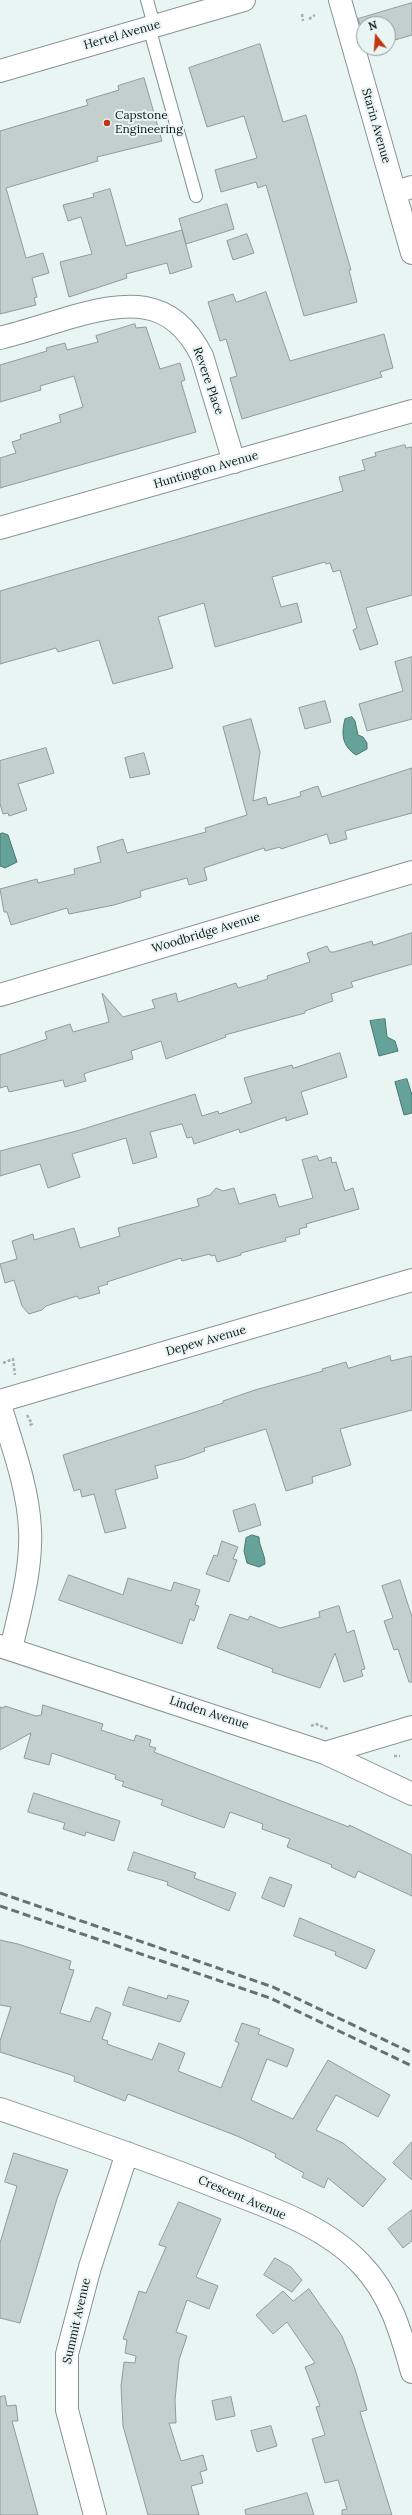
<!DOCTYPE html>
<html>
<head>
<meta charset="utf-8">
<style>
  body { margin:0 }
  #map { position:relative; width:412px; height:2515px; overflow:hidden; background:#e8f5f3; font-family:Lora,serif }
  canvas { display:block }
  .north { position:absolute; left:356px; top:16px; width:40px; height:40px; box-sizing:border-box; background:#e8f5f3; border:1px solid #929b9a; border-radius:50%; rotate:343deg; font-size:11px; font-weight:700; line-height:16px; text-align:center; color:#101414 }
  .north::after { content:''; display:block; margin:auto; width:14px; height:18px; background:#bf3611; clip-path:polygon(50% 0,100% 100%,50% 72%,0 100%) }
</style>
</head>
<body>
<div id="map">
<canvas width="412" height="2515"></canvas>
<div class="north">N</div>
</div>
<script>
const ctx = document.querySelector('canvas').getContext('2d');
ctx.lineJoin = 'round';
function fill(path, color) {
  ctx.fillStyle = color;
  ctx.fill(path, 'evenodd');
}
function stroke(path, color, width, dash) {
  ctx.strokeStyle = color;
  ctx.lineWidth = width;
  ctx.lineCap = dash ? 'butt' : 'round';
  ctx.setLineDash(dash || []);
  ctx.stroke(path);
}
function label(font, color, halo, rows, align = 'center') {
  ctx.font = font + ' Lora,serif';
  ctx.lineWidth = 4;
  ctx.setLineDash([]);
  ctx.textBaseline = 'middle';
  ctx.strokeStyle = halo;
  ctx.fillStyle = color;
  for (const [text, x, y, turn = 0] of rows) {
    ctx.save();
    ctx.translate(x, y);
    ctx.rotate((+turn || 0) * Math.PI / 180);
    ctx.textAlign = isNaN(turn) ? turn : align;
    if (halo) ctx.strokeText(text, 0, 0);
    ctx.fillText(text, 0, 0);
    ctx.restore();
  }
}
const water = new Path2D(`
  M352,717l3,4 3,14 5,2 4,6v6l-11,6c-14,-9 -15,-21 -11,-36z
  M3,833l5,2 9,27 -12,6 -5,-2v-32z
  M385,1019l2,18 8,4 3,10 -19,5 -9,-35z
  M407,1079l5,16v18l-8,2 -9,-33z
  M252,1535l7,2c0,10 6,16 6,27l-6,3 -12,-4 -3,-12 2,-13z`);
fill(water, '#65a299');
stroke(water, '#4c7771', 1);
const building = new Path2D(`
  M412,3v32l-24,7v-18h-28l-2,-5z
  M260,44l23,78 23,-7 45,155h-2l8,32 -53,14 -38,-131 -8,3 -2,-6 -35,10 -6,-22 42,-12 -13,-42 -37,11 -18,-59z
  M144,78l18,63 -65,16 1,4 -92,27 20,70 17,-5 6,20 -17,5 5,19 -3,1 2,7 -36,9v-183l88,-26 -2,-5 33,-10 -1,-4z
  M110,189l16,57 56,-16 10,37 -22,7 -3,-11 -41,11 1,4 -58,19 -9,-35 32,-8 -11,-37 -13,4 -5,-16 31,-8 -1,-3z
  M227,204l7,25 -48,15 -7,-25z
  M247,234l7,19 -21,7 -6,-19z
  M266,292l24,69 94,-27 9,34 -13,4 2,5 -140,42 -12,-41 7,-2 -11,-37 -6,2 -12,-39 25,-8 3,8z
  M135,324l1,4 10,-1 14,42 20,-6 5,17 -4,2 15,50 -196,56v-30l16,-5 -4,-11 9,-3 -1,-4 41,-13 -2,-7 24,-8 -9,-31 -34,10 1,4 -41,12v-37l47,-14 -1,-3 19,-5 2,7 31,-8 -2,-6z
  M405,445l1,3 6,-1v148l-46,13 12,36 -18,6 -7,-20 4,-2 -17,-58 -7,2 -3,-9 -4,1 -1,-2 -53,15 9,30 16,-4 5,19 -87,25 -11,-44 -46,14 15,51 -60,16 -14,-44 -41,12 -2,-4 -56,16v-73l343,-100 -4,-14 26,-7 -3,-10 14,-4 -1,-3z
  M412,657v62l-45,12 -8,-27 44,-13 -8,-29z
  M325,701l6,21 -26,7 -6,-21z
  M251,719l9,33 -7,49 13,-4 2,8 33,-9 -1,-4 18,-6 4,11 90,-29v45l-67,18 2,8 -17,5 -3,-10 -46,15 -1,-2 -15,4 -1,-3 -60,20 3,12 -18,5 -2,-7 -47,13 1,6 -27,8 -45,9 -2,-6 -56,17 -4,-13h-3l-4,-23 37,-10 1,4 37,-9 -1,-5 27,-7 -4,-15 26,-8 4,14 79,-21 -1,-4 42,-13 -24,-88z
  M46,748l8,25 -36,11 9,26 -18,6 -1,-3 -5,1 -3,-10v-43z
  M144,753l6,21 -20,4 -5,-20z
  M412,933v31l-61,18 2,5 -22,7 2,7 -28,10v2l-80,22 1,2 -60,22 -5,-18 -30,10 2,8 -44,13 -5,2 2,7 -21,6 -2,-7 -54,12 -2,-6 -7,2v-33l47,-16 -2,-7 25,-8 3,8 36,-10 -7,-29 21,24 32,-9 -3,-8 24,-7 2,9 58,-19 2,5 30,-9 -1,-3 43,-14 -3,-9 20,-7 3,6h4l38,-11 1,4z
  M340,1053l7,24 -46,15 7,22 -22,7v-4l-46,16 -1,-4 -45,15 -2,-7 -5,1 -5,-14 -32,8 7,25 -24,7 -7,-26 -54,16 8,23 -32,11 -8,-24 -40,12v-25l80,-21 115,-36 7,22 16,-5 1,3 33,-11 -8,-25 48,-13 1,3z
  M317,1156l2,5 12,-4 1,6 4,-1 9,29 8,-3 6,21 -53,15 1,3 -8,2 1,5 -15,4 1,3 -45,12v2l-24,7 -2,-7 -4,1 -1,-2 -28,7 -1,-3 -74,24 1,2 -10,3 2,6 -21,6 -2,-3 -31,10 -4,4 -13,4 -7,-8 -8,-26 -9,3 -5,-19 17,-5 -5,-18 21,-7 1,6 40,-12 6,20 40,-12 -2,-8 81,-22 -2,-7 13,-4 6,-7 7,3 11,-3 5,16 36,-10 4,13 34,-9 -11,-38z
  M390,1356l1,5 21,-5v54l-72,19 11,36 -39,12 1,6 -27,8 -20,-62 -62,19 1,3 -22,8 -28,7 3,12 -43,12 11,38 -21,5 -11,-39 -12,3 -2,-8 -6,2 -11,-36 160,-52v-2l32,-11 68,-19 -1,-2 24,-7 2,6z
  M255,1504l6,21 -22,7 -6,-21z
  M222,1541l16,6 -5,12 4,1 -8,22 -23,-8 8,-19 3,1z
  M69,1575l54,20 5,-17 43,13 3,-9 26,8 -5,15 4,1 -5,15 -4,-2 -8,25 -123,-44z
  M400,1580l12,37v65h-3l-11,-33 -4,1 -10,-29 9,-3 -11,-32z
  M339,1606l8,27 7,-3 11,39 -4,1 2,6 -19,6 -9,-29 -15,35 -48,-16 1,-3 -56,-21 13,-34 18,6 2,-4 30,12 40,-11 -1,-5z
  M43,1705l60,19 -2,6 33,11 2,-6 15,5 -2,6 7,2 -2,4 195,75v-2l63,30v41l-54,-25 -3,7 -24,-11 1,-2 -45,-18 3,-8 -28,-10 1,-5 -33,-12 -6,16 -63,-23 2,-5 -41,-14 2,-4 -9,-3 1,-4 -64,-22 -3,12 -25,-7 7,-25 -31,17v-43l4,1 1,-2 31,10 5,-1z
  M34,1793l86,28 -6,20 -28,-9 -1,4 -22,-7 2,-6 -37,-11z
  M134,1852l62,21 -2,5 42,15 -7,18 -62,-26 1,-3 -40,-12z
  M270,1877l22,8 -8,22 -22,-9z
  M300,1918l75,32 -9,19 -31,-14 1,-3 -42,-16z
  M0,1940l18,4 53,17 -2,8 5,1 -14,43 30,9 6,-15 15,6 -9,26 6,2 -1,3 45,16 7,-17 26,10 -7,18 43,17 18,-45 -4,-2 7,-18 18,6 -2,5 36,15 -7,18 -20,-8 -16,41 42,19 35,-59 62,35 -12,22 -42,-22 -20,35 27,13 43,36 -23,28 -35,-29 -4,10 -22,-11 2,-4 -29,-16 1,-3 -39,-18 -109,-42 -3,7 -51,-20 1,-4 -4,-2 -71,-23v-11l11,-34 -11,-2z
  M129,1987l38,12 1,-4 21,6 -9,21 -57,-17z
  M412,2142v38l-19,-17z
  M14,2153l54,17 -11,29 -37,124 -20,-5v-75l17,-57 -12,-4z
  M179,2202l42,17 -25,58 22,9 -9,23 -22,-9 -11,32 11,4 -8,24 -4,40 1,23h-7l12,38 22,-6 4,15 -7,2 3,11 -12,3 8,29h-51l-25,-89 -2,-40 3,-24 11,1 1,-7 -11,-3 2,-13 -4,-1 16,-48 7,2 20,-46 -7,-2z
  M412,2210v31l-9,7 -15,-19z
  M275,2258l16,9 11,13 -10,12 -28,-17z
  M309,2289l33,47 13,33 12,41 -7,2 32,103h-50v-5l5,-1 -9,-29 -13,3 -13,-44 13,-4 -9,-28 4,-1 -15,-39 10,-4 -28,-41 -14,12 -17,-19 27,-24 10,10z
  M5,2396l2,10 9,-1 2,16h-6l26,94h-38v-118z
  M231,2397l4,19 -19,4 -4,-19z
  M271,2426l6,20 -20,6 -6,-21z
  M307,2493l7,22h-68l-1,-5z`);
fill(building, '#c3cfcd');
stroke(building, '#909b99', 1);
const service = new Path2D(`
  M147,0l7,25
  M149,27l47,169`);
const minor = new Path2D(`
  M395,192l17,-5
  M0,338c23,-6 45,-13 68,-20 57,-16 103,-24 134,38l32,106
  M0,528l412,-117
  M0,995l412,-123
  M0,1401l412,-121
  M0,1405c12,40 28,82 30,124 2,40 -10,81 -19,120
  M0,1646l325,107 87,41
  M325,1753l87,-26
  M0,2109c75,26 150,51 224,81 47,18 101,36 137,74 29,30 40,68 51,108
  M95,2515l-28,-105v-56l23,-87 37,-114`);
const tertiary = new Path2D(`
  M340,0l72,253
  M0,71l244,-71`);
stroke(service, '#889492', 14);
stroke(minor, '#889492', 24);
stroke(tertiary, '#889492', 24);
stroke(new Path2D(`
  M302,14l1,7
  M309,19l6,-4
  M3,1363l10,-4 2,16
  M27,1415l5,9 -4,2
  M311,1726l5,-2 12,5
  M394,1756h6`), '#a5afad', 2.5, [3, 2]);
stroke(service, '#fff', 12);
stroke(minor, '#fff', 22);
stroke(tertiary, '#fff', 22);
stroke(new Path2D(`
  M0,1893l273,94 139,66
  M0,1906l270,92 142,68`), '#68706f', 3, [8, 4]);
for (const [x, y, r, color] of [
  [107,123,4,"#bf3611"]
]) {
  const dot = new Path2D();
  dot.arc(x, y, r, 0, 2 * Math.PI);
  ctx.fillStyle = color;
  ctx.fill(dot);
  stroke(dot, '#e8f5f3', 1.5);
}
label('12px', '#101414', '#e8f5f3', [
  ["Hertel Avenue",122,35,-16],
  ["Starin Avenue",376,126,74],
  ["Revere Place",208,381,71],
  ["Huntington Avenue",206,470,-16],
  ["Woodbridge Avenue",206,933,-17],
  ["Depew Avenue",206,1341,-16],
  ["Linden Avenue",209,1713,18],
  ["Crescent Avenue",242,2198,23],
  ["Summit Avenue",77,2321,-77]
]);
label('12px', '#101414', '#e8f5f3', [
  ["Capstone",115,116],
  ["Engineering",115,130]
], 'left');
</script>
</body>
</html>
